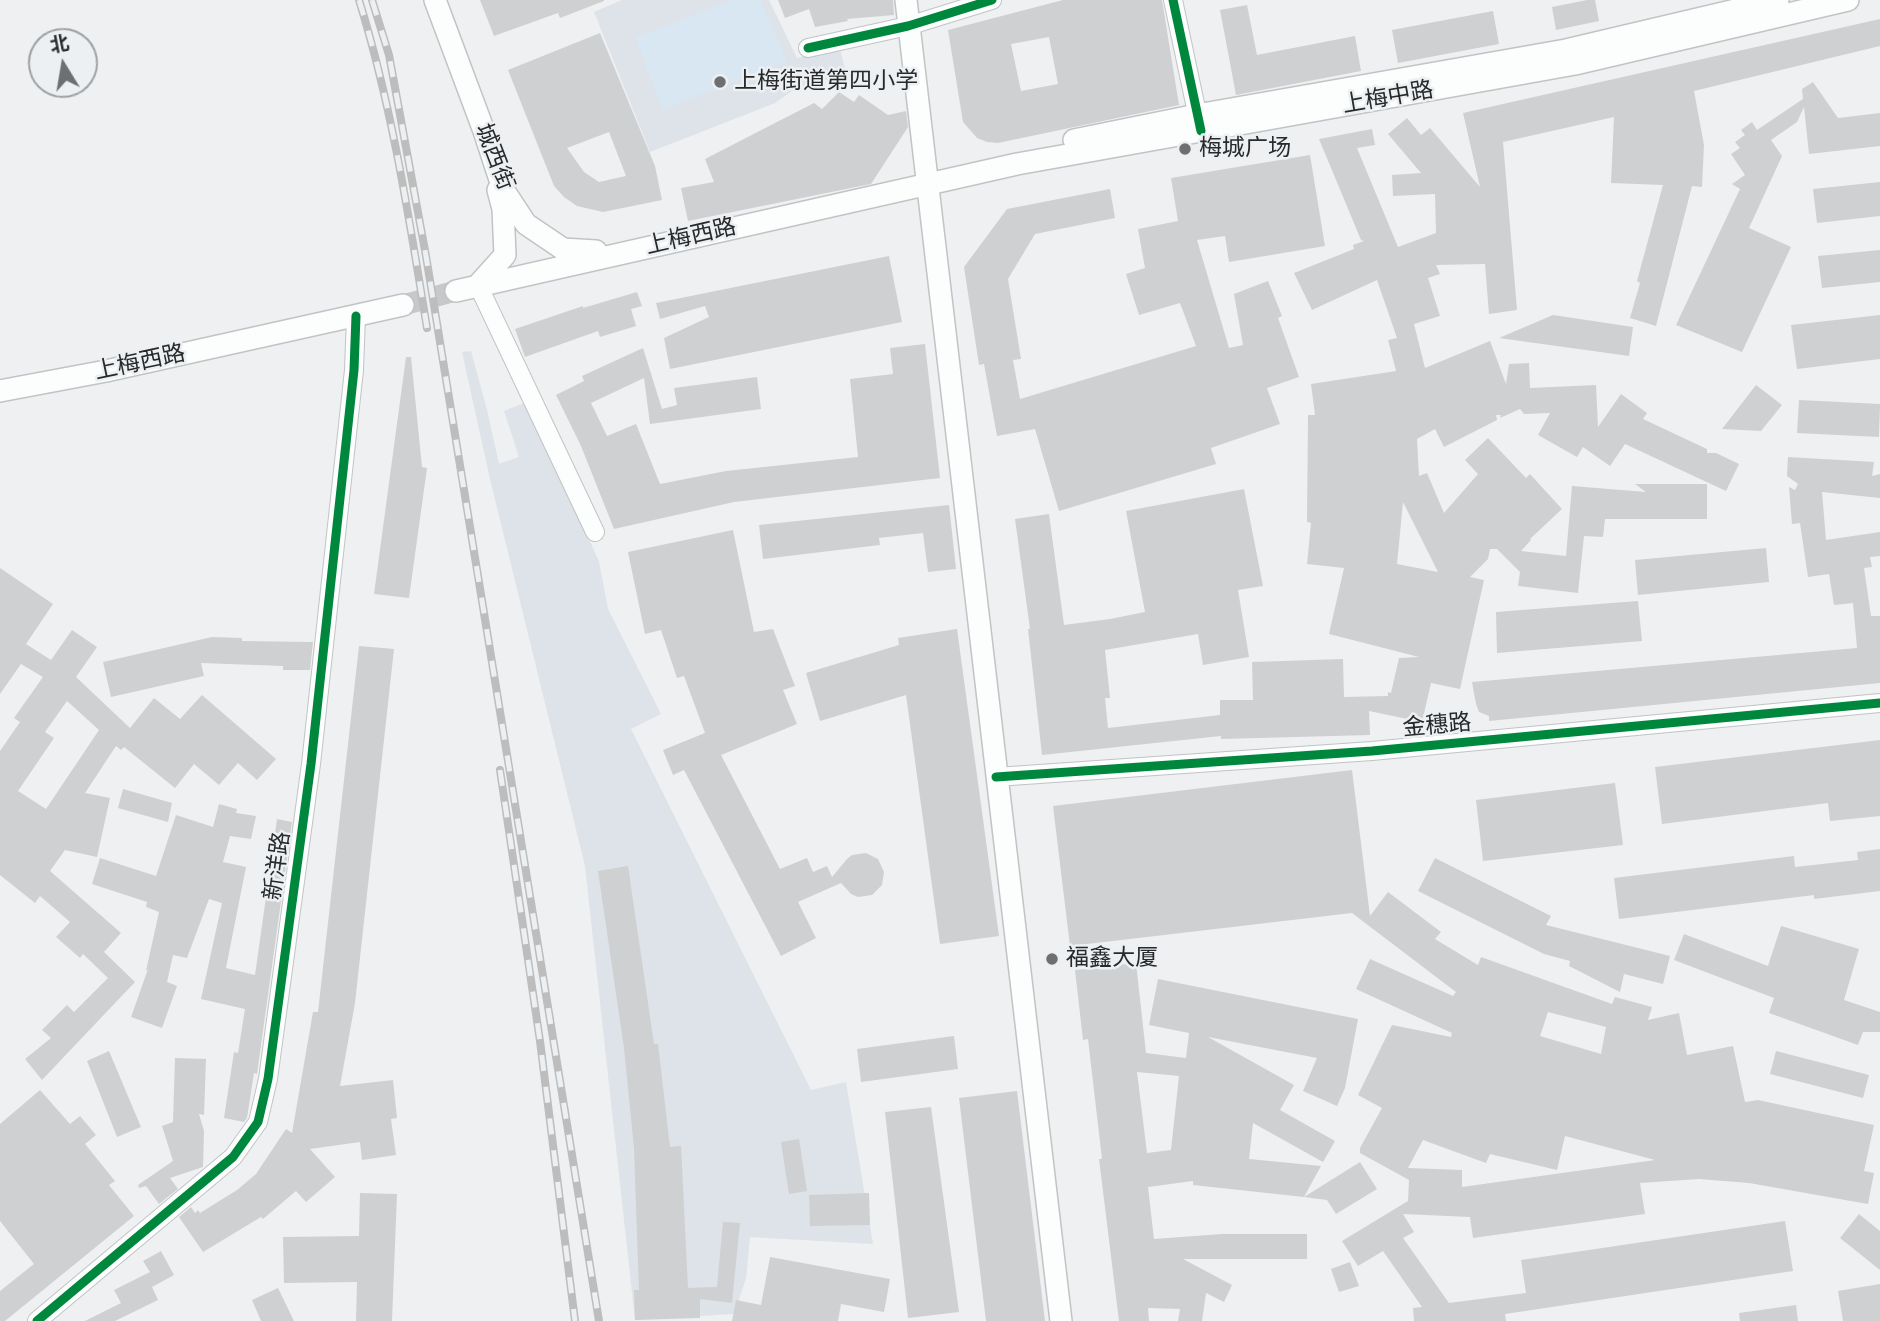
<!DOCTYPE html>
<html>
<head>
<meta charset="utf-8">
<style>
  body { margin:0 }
  #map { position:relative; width:1880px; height:1321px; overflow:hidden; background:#eef0f2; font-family:"Space Grotesk","Noto Sans SC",sans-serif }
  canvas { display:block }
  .north { position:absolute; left:28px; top:28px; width:70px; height:70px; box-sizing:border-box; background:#edf0f3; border:2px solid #9ea0a3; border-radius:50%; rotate:349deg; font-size:19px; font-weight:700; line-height:28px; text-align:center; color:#27292a }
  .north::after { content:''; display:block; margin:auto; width:24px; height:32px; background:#6d6f70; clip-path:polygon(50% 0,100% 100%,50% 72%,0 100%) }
</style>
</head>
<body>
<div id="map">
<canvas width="1880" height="1321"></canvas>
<div class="north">北</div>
</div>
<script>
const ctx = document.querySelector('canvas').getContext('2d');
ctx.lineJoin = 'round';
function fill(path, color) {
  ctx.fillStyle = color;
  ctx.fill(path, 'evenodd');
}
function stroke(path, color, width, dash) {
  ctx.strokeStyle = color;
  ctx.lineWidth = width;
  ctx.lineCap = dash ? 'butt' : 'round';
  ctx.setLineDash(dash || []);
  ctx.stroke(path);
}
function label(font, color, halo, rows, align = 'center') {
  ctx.font = font + ' "Space Grotesk","Noto Sans SC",sans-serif';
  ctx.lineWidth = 5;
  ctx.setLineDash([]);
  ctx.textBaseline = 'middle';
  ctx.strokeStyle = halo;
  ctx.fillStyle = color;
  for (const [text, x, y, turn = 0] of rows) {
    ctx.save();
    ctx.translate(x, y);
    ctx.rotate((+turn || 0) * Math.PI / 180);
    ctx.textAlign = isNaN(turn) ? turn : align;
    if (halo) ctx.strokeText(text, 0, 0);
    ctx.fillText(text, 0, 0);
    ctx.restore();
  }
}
fill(new Path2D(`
  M622,0h147l28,58 43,-9 6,24 -54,18 -17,12 -125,49 -56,-140z
  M471,351l16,59 12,54 20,-7 -15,-46 20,-8 40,78 35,81 9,47 53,105 -30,15 180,361 35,-8 27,162 -123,-7 -4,41 -12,36 -99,6 -50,-454 -95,-387 -28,-127z`), '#dde3e8');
fill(new Path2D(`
  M731,0h29l27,61 -124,48 -28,-71z`), '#d9e7f3');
fill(new Path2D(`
  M480,0h124v1l-44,17 -2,-5 -64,23z
  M778,0h115l1,15 -47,4 1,2 -33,6 -6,-18 -24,9z
  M1063,0h99l17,105 -181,38 -11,-1 -10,-4 -14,-16 -15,-92zM1049,37l9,47 -37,7 -10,-47z
  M1587,0h8l4,21 -43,9 -4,-23z
  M1247,5l10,50 98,-19 6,35 -125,24 -16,-85z
  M1493,11l6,33 -101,19 -6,-33z
  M1880,19v27l-186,45 10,54 -2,42 -10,-1 -36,140 -26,-8 10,-35 -3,-2 26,-96 -52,-2 3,-66 -111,25 14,168 -28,4 -4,-50 -49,1 4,9 -12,4 12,38 -26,8 11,44 65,-27 16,43 3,-20 20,-1 1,25 66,-3 2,42 23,-33 26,19 -4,6 64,30v4h9l23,11 -13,27 -101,-47 -15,22 -27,-19 -6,10 -39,-22 12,-22 -26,1 -4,-5 -20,9 1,-3h-5l1,5 -53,27 -9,-18 -18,10 2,37 8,-3 17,40 34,-39 -13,-14 23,-22 38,40 4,-4 32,35 -32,30 1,1 -10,11 45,5 6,-70 74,6 -11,-8h72v35h-102l-2,18 -19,-1 -6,57 -60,-7 2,-14 -23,-23h-7l-2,10 -18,18 14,3 -24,109 -29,-6 -9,39 -53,-11 1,24 -149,4v-3l-179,19 -14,-126h2l-15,-110 34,-5 15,111 46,-6 35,-7 -19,-101 118,-22 19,97 -25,4 11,67 -46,8 -5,-31 -93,16 5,48h-5l3,30 112,-13v-15h33l-1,-38 91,-3 1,38 44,-1v-4l3,1 8,-35 20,-1 -90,-23 15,-66 -37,-4 4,-41 -4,-1 1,-107h7l-4,-31 85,-13 -8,-31 9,-2 -20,-58 -65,30 -18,-37 60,-24 -1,-4 11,-4 -3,-1 -42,-101 53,-10 3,16 -18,3 41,99 38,-14 -1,-39 -42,2 -1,-21 29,-2 -33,-39 19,-16 14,17 9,-7 50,59 -17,-74zM1403,502l35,70 -41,-8z
  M600,33l55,133 7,34 -59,12 -26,-6 -13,-9 -10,-11 -46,-116zM609,132l17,44 -27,6 -15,-10 -17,-24z
  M1813,82l25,36 42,-5v33l-71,8 -5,-47 -7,15 -26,18 11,16 -33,72 42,19 -49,105 -66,-27 64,-136 -8,-5 13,-9 -14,-21 9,-6 -5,-6 10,-7 -4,-5 11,-8 5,8 46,-31 -1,-10z
  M839,92l15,10 5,-7 29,20 18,-4 2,16 -37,57 -183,37 -7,-33 33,-6 -9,-23 109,-56 8,6z
  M1310,155l15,91 -96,16 -4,-26 -28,4 32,108 14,-3 -9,-51 34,-13 14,35 -4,2 21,59 -32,11 13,36 -69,24 5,16 -157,47 -24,-82 -38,7 -13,-72 -5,1 -15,-98 43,-58 103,-20 5,29 -80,16 -27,45 13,80 -8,1 7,39 176,-53 -16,-43 -41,12 -13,-41 19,-6 -7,-39 40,-8 -7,-43z
  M1880,182v34l-63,7 -4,-34z
  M1880,250v32l-58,6 -4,-32z
  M889,256l13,66 -232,47 -6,-31 45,-21 -4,-11 -45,13 -4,-16z
  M637,292l5,14 -11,3 5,17 -36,11 -2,-6 -73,26 -10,-28 68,-23v2z
  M1553,315l80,12 -4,29 -130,-18z
  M1880,315v44l-83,10 -6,-44z
  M925,344l15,134 -206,24 -120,27 -33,-83 -25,-51 28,-14 -2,-5 61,-28 19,61 15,-4 -3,-17 83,-11 4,32 -111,15 -6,-46 -53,25 16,33 29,-12 24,60 66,-13 132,-14 -8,-78 43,-5 -3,-26z
  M406,357h5l11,110 5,1 -18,130 -35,-4z
  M1756,385l26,20 -21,26 -39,-2z
  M1799,400l81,4 -1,33 -82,-4z
  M1788,457l86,5 -2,14 8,-2v24l-58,-6 4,48 54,-8v24l-10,1 2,10 -8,1 7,48h9v67l-391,38v-5l-10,-4 -3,-8 -4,-22 385,-34 -4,-45 -19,2 -5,-31 -21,3 -8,-54 -8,1 -3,-37 6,3 3,-6 -11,-8z
  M949,505l7,64 -28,3 -5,-39 -44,5 1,7 -117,14 -4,-34z
  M733,530l21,102 19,-3 22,57 -12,4 14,34 -76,31 59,114 27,-11 6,14 14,-6 5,11 15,-18 5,-4 14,-2 12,6 6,13 -2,13 -10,10 -14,2 -7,-3 -10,-11 -43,19 18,36 -35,18 -97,-186 -11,5 -10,-25 42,-17 -21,-57 -7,2 -16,-48 -16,4 -17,-82z
  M1766,548l3,34 -131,13 -3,-35z
  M0,568l53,36 -27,40 25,16 21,-30 25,17 -21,30 54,51 24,-30 26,21 22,-24 74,64 -19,21 -19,-17 -19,22 -25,-21 -19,24 -51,-41 -3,3 -5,-4 -31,47 25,5 -13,59 -32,-7 -15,21 71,62 -17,19 31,30 -93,98 -17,-21 26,-21 -9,-8 25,-25 7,7 34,-34 -25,-24 -3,4 -24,-21 14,-15 -30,-26 -5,7 -35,-28v-124l20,-29 -6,-4 29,-41 -22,-13 -21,30zM67,701l32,29 -53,79 -28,-18 36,-53 -9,-6z
  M1638,601l4,40 -145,12 -1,-41z
  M957,629l42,307 -59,8 -34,-249 -86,26 -14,-48 93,-28 -1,-7z
  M212,637l30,1v3l71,1 -3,28h-27v-4l-82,-3 3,13 -93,21 -8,-35z
  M359,646l35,3 -39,354 -15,83 53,-6 4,38 -6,1 5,36 -34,5 -2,-18 -50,7 25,28 -29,25 -10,-11 -33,28 -2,-2 -58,35 -24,-35 12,-10 4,6 3,-3 2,3 37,-23 19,-16 30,-45 6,4 21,-121h5z
  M1880,740v76l-50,5 -2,-18 -166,21 -7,-57z
  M1352,770l18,146 18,-24 53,40 -6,7 43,26 3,-8 131,47 3,-7 37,10 -4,13 31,-7 8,42 46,-9 12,56 13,-2 116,25 -10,46 10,2 -6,31 -119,-21 -50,-4 -59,4 5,31 -172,24 -3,-21 -67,-3 11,18 -11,6 46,65 77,-10 -5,-33 264,-39 8,50 -288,43 1,7h-92l-1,-13 9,-1 -39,-56 -25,15 -16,-25 66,-40 1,-21 -49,-27v-5l22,-40 -24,-13 34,-70 59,12 1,-4 -96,-44 14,-30 83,37 3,-4 -104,-79 -282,33 -17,-140zM1548,1012l58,15 -5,27 -61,-18zM1565,1136l90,24 -193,27v-17l-54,-2 15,-28 63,23 4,-9 67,16z
  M1615,783l8,62 -140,16 -7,-61z
  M123,789l49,14 -4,19 -50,-14z
  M219,804l18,5 -1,4 20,3 -5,23 -21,-3 -7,26 23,5 -20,101 29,7 22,-156 15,3 -35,252 -3,-1 -7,45 -3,4 -20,-4 10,-66 4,1 7,-44 -44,-10 21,-96 -13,-4 -22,59 -14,-3 -6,27 10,4 -15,42 -31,-11 17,-48 -2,2 13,-59 -13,-5 1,-5 -55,-18 8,-26 56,18 20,-61 37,12z
  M1880,849v42l-66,8v-4l-195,24 -5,-41 180,-22 1,11 63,-7 -1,-8z
  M1435,858l116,58 -5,9 124,31 -7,28 -39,-10 -4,18 -51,-26 1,-5 -26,-7 -126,-63z
  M628,866l26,178h4l12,103 11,-1 7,142 29,-1 6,-65 17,1 -8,80 -32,-4v19l-65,2 -1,-30h5l-5,-142 -10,-100 -26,-177z
  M1781,926l78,23 -15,51 36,12v20h-17l-5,13 -89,-32 5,-15 -100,-38 10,-26 84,32z
  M1136,963l10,90 40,5 3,-25 -40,-8 9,-46 200,40 -13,69 -8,18 -34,-15 14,-33 -109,-21 86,48 -14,25 55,31 -12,21 -70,-39 -4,36 72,7 -17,31 -111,-12v-4l-45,6 6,52 68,-5h85v25h-124l49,26 -8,17 -18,-9 -4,28h-24l2,-12 -32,-1 1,13h-30l-20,-162h3l-14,-120 -5,1 -8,-70zM1137,1072l42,4 -8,74 -24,3z
  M954,1036l4,33 -97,13 -4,-33z
  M109,1051l32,76 -24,10 -30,-76z
  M1776,1051l93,24 -6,23 -93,-24z
  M175,1058l31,1 -2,56 -5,-1 5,17 -1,36 -33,11 8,11 -19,15 -13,-18 -7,2 -1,-3 35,-24 -11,-35 11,-4z
  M40,1090l30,34 10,-8 16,19 -11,9 30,37 -6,4 25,31 -129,105h-5v-30l34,-27 -34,-43v-97z
  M1017,1091l28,230h-59l-27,-223z
  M931,1107l28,205 -51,6 -23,-206z
  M799,1139l8,52 -18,3 -8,-52z
  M1360,1162l17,27 -41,25 -9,-14 -23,-3z
  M360,1193l37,1 -5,127h-36l1,-39 -73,1 -1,-46 76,-1z
  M869,1193l1,32 -60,1 -1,-31z
  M1859,1214l21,17v39l-40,-32z
  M161,1251l13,24 -22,12 6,13 -43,21h-30l36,-18 -7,-13 36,-18 -7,-11z
  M770,1257l120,22 -6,33 -43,-8 -3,17h-106l4,-21 25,5z
  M1350,1262l9,24 -20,6 -8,-23z
  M1880,1284v37h-37l-5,-30z
  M278,1288l16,33h-33l-9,-21z
  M1796,1305l2,16h-58l-1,-8z`), '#cfd0d2');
stroke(new Path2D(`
  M403,305l53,-14`), '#c6c8ca', 21, [21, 10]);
const minor = new Path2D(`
  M1173,0l27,127
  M808,48l100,-22 84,-26
  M478,285l117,247
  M996,777l376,-26 508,-48
  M37,1321l196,-164 25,-35 10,-43 43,-315 43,-394 2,-54`);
const major = new Path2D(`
  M435,0l49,131 19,58 23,35 37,25 33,2
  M906,0l155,1321
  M1074,140l123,-25 369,-65 212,-50
  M478,285l27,-30 -2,-46 -5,-19
  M456,291l561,-127 558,-100 273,-64
  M0,391l106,-20 297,-66`);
stroke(minor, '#c2c3c4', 20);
stroke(major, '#c2c3c4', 24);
stroke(minor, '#fcfdfd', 18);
stroke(major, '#fcfdfd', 21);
const rail = new Path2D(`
  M359,0c33,106 50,218 68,328
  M372,0l17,55 37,201 173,1065
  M500,770l40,271 35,280`);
stroke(rail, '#bdbdbd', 8);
stroke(rail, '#edf0f3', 5, [16]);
stroke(new Path2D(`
  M1173,0l28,131
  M808,48l100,-22 84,-26
  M996,777l376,-26 508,-48
  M37,1321l196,-164 25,-35 10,-43 43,-315 43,-394 2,-54`), '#00873e', 9);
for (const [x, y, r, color] of [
  [720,82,7,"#6d6f70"],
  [1185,149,7,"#6d6f70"],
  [1052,959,7,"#6d6f70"]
]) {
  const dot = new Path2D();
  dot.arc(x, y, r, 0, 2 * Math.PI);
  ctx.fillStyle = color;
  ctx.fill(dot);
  stroke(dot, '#edf0f3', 2.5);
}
label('23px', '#27292a', '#edf0f3', [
  ["上梅街道第四小学",734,82],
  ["梅城广场",1199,149],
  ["福鑫大厦",1066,959]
], 'left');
label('23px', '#27292a', '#edf0f3', [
  ["上梅中路",1388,98,-10],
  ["城西街",494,157,69],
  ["上梅西路",691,237,-13],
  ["上梅西路",140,363,-12],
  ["金穗路",1437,726,-5],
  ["新洋路",278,866,-82]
]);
</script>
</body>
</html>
